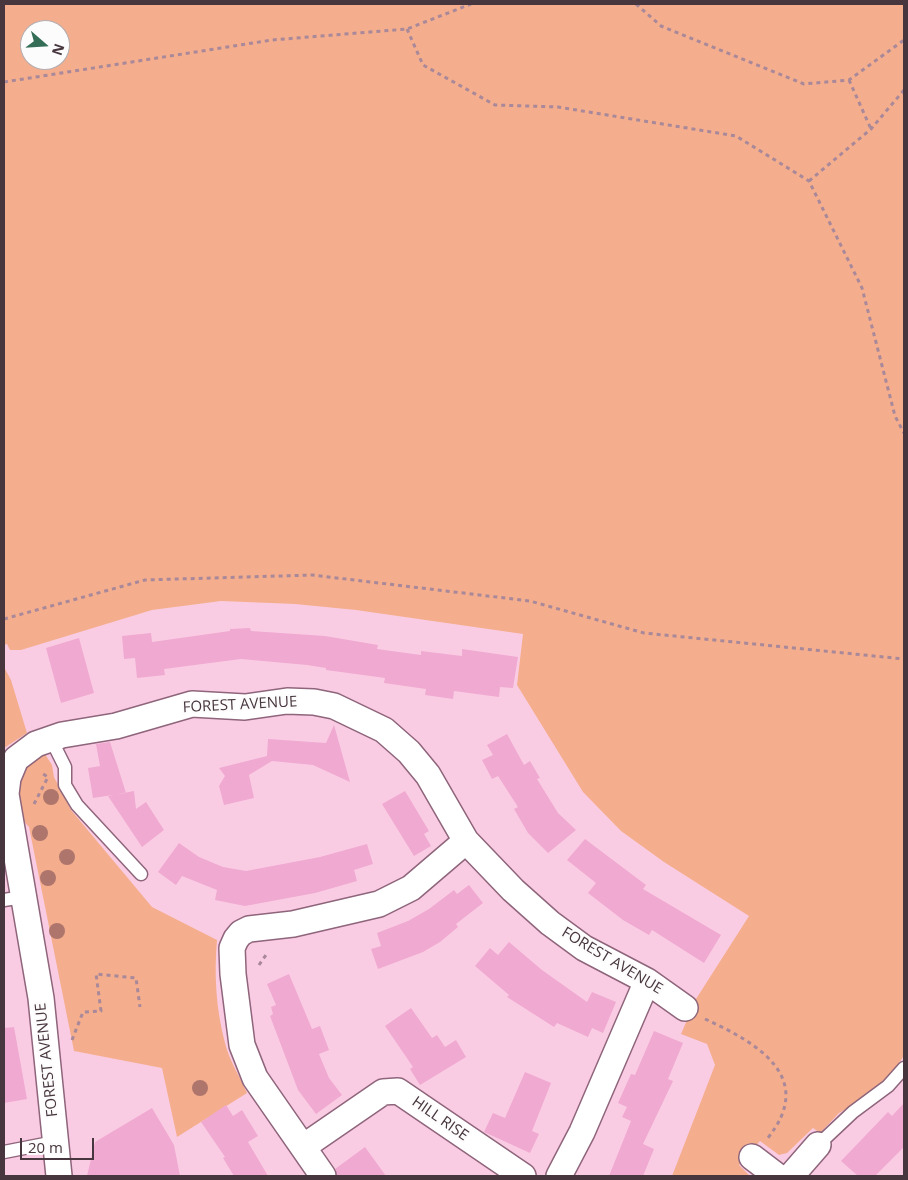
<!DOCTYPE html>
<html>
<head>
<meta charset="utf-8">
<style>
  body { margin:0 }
  #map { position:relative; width:908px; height:1180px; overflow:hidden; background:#facce4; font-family:"Open Sans",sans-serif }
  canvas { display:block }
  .frame { position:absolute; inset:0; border:5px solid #48363f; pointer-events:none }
  .north { position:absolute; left:20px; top:20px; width:50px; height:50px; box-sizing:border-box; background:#fcfcfc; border:1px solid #b4adb0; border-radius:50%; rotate:109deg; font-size:14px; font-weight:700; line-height:20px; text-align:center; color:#48363f }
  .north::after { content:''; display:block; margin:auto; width:18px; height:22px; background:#346e57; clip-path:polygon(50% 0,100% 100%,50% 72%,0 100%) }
  .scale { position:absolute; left:20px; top:1138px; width:74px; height:22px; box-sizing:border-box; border:2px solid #48363f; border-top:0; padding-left:6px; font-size:15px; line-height:18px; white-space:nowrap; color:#48363f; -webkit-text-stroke:4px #fcfcfc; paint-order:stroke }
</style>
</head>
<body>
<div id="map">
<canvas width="908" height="1180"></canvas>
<div class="frame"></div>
<div class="north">N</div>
<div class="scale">20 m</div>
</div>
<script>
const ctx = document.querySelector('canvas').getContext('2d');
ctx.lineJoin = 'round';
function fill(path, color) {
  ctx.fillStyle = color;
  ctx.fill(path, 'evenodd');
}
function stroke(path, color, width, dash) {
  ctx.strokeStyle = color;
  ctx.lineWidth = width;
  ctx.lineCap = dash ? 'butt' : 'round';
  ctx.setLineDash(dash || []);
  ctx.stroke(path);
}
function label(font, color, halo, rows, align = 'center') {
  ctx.font = font + ' "Open Sans",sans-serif';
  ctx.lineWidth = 4.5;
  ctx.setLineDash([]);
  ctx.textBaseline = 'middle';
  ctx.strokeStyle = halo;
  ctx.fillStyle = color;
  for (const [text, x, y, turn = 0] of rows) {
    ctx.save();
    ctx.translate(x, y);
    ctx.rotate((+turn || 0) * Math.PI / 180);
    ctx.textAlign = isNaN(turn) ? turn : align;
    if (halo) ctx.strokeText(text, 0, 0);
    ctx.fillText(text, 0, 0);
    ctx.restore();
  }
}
fill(new Path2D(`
  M4,4h900v1052l-18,25 -18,15 -29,17 -19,20 -7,-5 -26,25 -8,2 -19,-14 -21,24 11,11h-78l43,-111 -8,-21 -26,-10 15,-35 53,-83 -85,-54 -43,-31 -38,-39 -66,-107 6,-51 -167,-24 -61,-6 -74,-3 -69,9 -131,40h-11l-3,-6 -3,1zM30,30h30v30h-30z
  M4,667l7,13 16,53 -23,15z
  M43,751l9,14 2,12 17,33 81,97 65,33c-3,35 -1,69 8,103 4,17 15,34 22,50l-70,44 -15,-69 -88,-17 -45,-224c-7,-7 -8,-12 -10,-21 -5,-24 6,-40 24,-55z`), '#f4ae8d');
fill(new Path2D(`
  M250,628l1,3 74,5 53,9 -1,4 44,6v-4l41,5v-7l56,8 -5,31 -13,-1 -1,10 -45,-6 -1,8 -28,-4 1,-6 -42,-6 1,-5 -59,-8v-2l-19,-3 -66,-6 -77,10 1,6 -28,3 -2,-20 -11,1 -2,-23 29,-3 1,9 78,-11v-2z
  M79,638l15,55 -33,10 -15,-55z
  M334,725l16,57 -37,-17 -41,-4 -23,14 5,23 -30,7 -5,-19 6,-10 -6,-8 48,-12 1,-17 58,4z
  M507,734l17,31 6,-4 10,17 -3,1 21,34 18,17 -28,23 -20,-20 -14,-24 4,-2 -20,-31 -6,3 -10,-19 11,-5 -6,-10z
  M110,742l16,51 -33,5 -5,-30 12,-2 -4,-22z
  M134,791l2,18 10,-7 18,28 -22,17 -34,-51z
  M405,791l24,40 -5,3 7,12 -17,10 -32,-52z
  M585,839l61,46 -3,4 78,46 -17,28 -52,-33 -3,5 -26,-15 -35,-27 8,-10 -29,-23z
  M179,843l20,14 24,10 23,4 74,-14 47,-13 6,20 -19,6 3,11 -42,12 -70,13 -30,-6 2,-10 -35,-14 -6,9 -18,-13z
  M469,885l14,18 -27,21 2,3 -18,15 -17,10 -45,17 -7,-20 10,-3 -4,-13 31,-12 21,-12 25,-19 3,4z
  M509,942l33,28 45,32 5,-10 24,10 -13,31 -11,-5 -4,9 -31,-14 -3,4 -47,-30 2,-2 -34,-29 15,-18 8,7z
  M289,974l23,55 8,-3 9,24 -10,4 10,24 13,17 -26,19 -18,-24 -28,-74 3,-2 -2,-7 5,-2 -9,-21z
  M411,1008l21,30 5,-3 8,12 11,-7 10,17 -46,28 -10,-16 3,-2 -28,-41z
  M14,1027l13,72 -23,4v-75z
  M654,1031l29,12 -15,36 5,2 -30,63 11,5 -11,27h-34l22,-55 -9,-4 5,-10 -9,-4 13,-29 4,1z
  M525,1072l26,11 -19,48 7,3 -9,19 -46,-21 9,-19 12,5z
  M904,1103v44l-29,29h-17l-17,-15 47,-49 4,4z
  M226,1105l7,11 9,-6 16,26 -10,6 20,34h-34l-11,-18 2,-1 -24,-35z
  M152,1108l22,37 6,31h-93l8,-34z
  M365,1147l21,29h-49l-2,-7z`), '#f0a9d0');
const lane = new Path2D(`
  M51,739l14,28v18l12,20 64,69
  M4,900l19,-3
  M818,1145l35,-33 35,-26 16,-18
  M4,1152l51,-10`);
const street = new Path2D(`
  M303,1147l80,-55 15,-1 125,85
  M752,1157l25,19
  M59,1176l-18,-178 -35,-204 2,-16 8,-19 20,-15 26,-9 54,-9 76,-22 53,3 42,-6 27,1 20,4 50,24 25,22 19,23 38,66 47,49 37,33 34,25 63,33 38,27
  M323,1176l-68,-98 -13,-33 -9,-71 -1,-26 4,-9 5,-6 8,-4 44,-5 86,-20 32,-16 55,-47
  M559,1176l23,-44 65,-151
  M791,1176l27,-31`);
stroke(lane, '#8e657b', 15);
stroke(street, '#8e657b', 28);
stroke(new Path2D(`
  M636,4l25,22 143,58 45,-4 55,-40
  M407,29l16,36 72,40 63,2 178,29 73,45 53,107 33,128 9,17
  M849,80l22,49
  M4,82l268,-42 135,-11 64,-25
  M809,181l62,-52 33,-39
  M4,619l141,-39 167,-5 218,26 114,32 260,26
  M34,804l14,-27 -8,-5
  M259,965l9,-13
  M705,1019c53,24 112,59 62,120
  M72,1040l11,-28 18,-1 -5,-37 40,4 4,29`), '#a98899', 3, [4, 4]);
stroke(lane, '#fff', 12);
stroke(street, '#fff', 25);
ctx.fillStyle = '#ad756c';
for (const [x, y] of [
  [51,797],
  [40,833],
  [67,857],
  [48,878],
  [57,931],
  [200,1088]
]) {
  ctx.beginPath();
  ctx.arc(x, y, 8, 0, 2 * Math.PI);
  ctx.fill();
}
label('15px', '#48363f', '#fcfcfc', [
  ["FOREST AVENUE",240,705,-3],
  ["FOREST AVENUE",612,961,31],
  ["FOREST AVENUE",47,1060,-96],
  ["HILL RISE",440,1119,35]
]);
</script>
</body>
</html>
